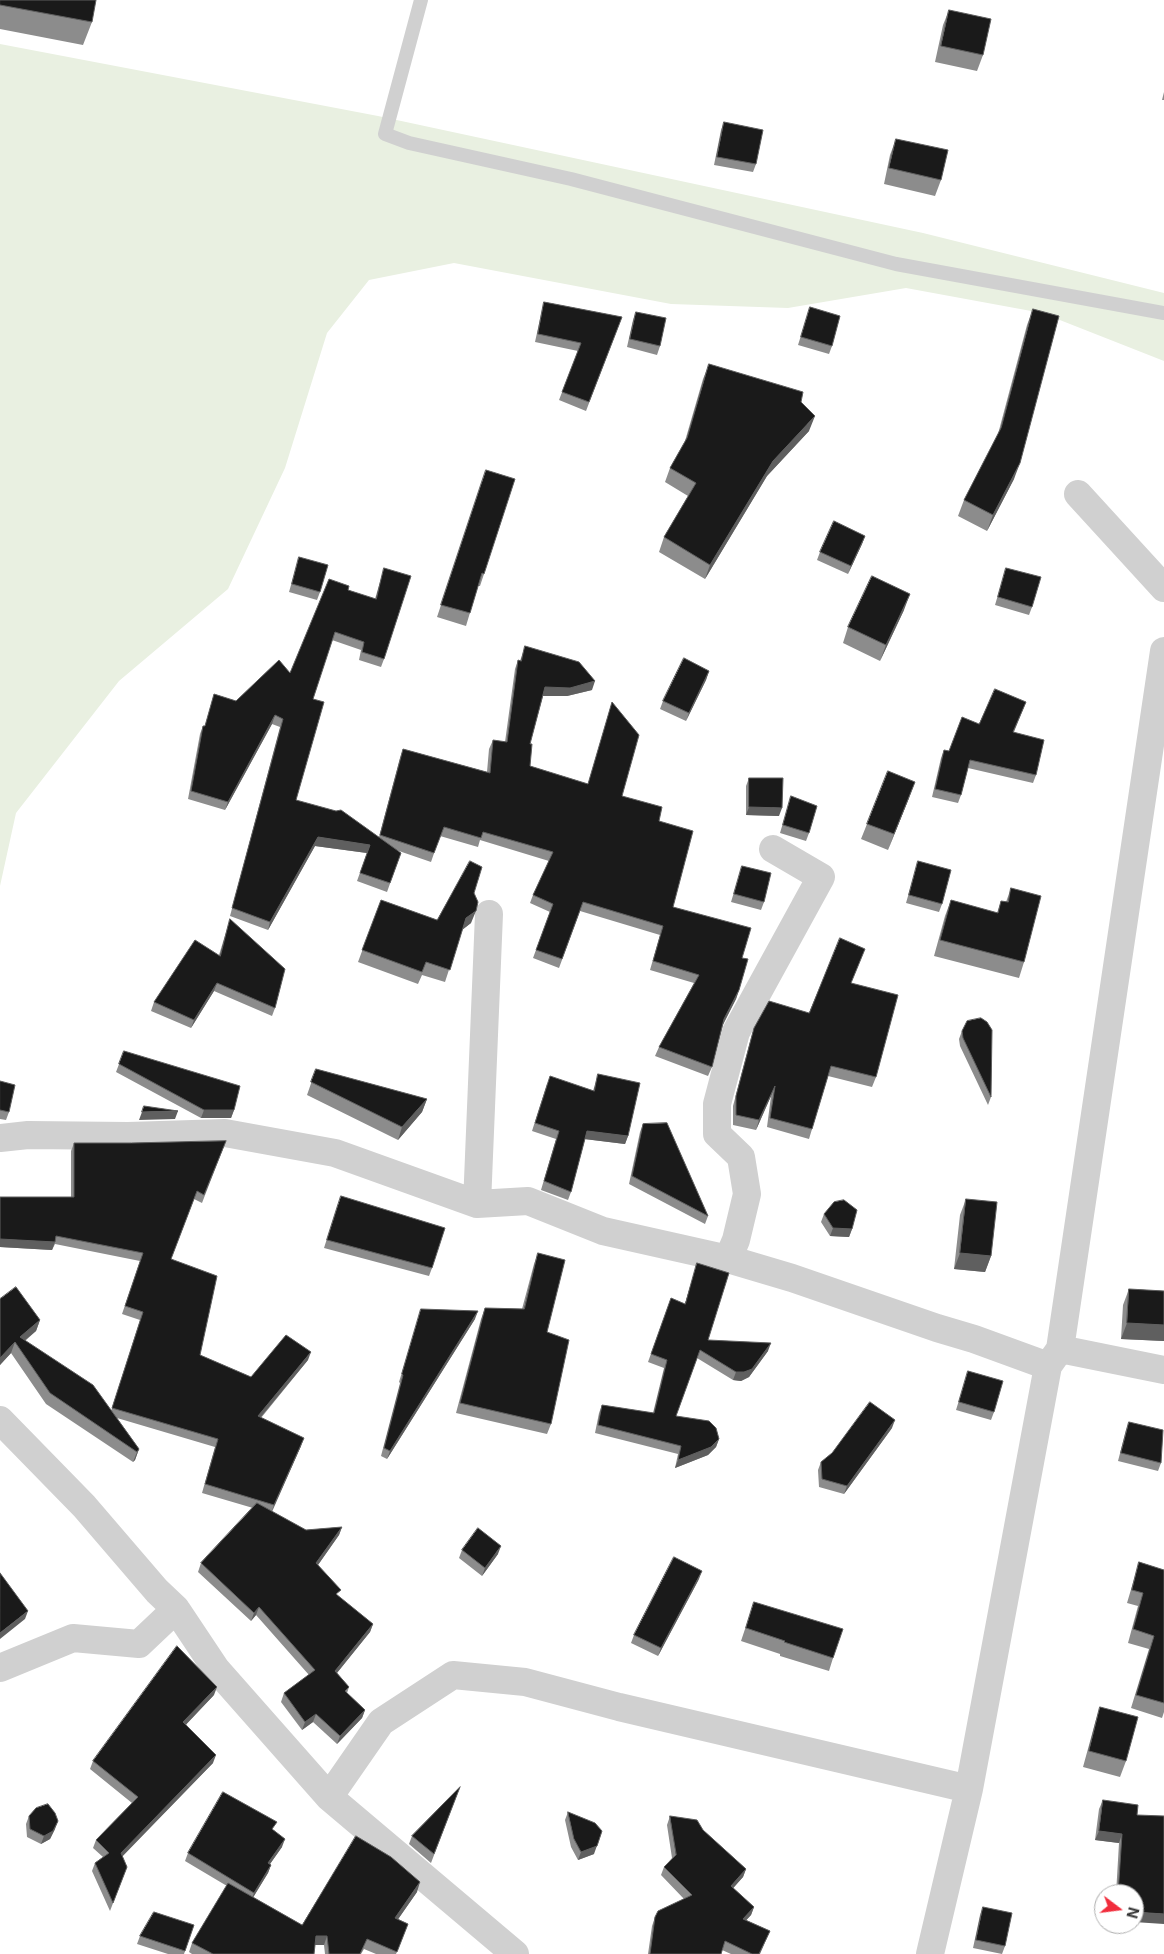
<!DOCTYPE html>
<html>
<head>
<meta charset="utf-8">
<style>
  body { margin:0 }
  #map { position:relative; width:1164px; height:1954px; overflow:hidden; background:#fff; font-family:Inter,sans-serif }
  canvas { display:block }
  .north { position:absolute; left:1094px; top:1884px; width:50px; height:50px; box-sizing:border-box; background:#fff; border:1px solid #adadad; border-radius:50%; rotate:105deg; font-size:14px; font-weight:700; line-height:20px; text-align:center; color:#333 }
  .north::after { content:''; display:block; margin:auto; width:18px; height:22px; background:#f12d3c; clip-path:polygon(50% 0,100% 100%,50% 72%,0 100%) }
</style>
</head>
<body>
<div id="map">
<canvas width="1164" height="1954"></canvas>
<div class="north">N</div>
</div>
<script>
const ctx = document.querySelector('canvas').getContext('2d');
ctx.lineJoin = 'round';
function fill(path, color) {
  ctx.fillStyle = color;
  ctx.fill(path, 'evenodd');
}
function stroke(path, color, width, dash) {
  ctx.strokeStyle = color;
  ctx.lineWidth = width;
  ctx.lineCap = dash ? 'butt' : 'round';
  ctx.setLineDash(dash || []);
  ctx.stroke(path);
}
fill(new Path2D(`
  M0,44l378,72 545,117 241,60v68l-122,-48 -136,-25 -118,20 -117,-4 -217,-41 -85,17 -42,53 -42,135 -57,121 -109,92 -103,132 -16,73z`), '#e9f0e1');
stroke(new Path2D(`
  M421,0l-36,134 24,9 162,36 325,85 268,49`), '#d0d0d0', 14);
stroke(new Path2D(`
  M1078,494l86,94
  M0,1138l28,-3 100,1 97,-3 110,20 142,51 51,-3 75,30 125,28 64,19 145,50 37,11 74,27
  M477,1204l12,-290
  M728,1259l8,-19 11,-46 -6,-37 -24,-23v-30l19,-72 85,-155 -48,-28
  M1060,1349l104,21
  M0,1420l84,86 73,85 19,18 40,60 113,128 186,157
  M0,1668l73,-30 66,6 37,-35
  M329,1797l52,-75 72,-47 72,7 94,25 350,82
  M930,1954l39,-165 79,-423 12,-17 104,-698`), '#d0d0d0', 28);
fill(new Path2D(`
  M0,0l92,22 -9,23 -83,-16z
  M949,10l34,45 -6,16 -42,-9 8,-37z
  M1164,92v8h-2z
  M724,122l32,42 -3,8 -39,-7 7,-35z
  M896,139l45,41 -6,16 -51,-12 6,-29z
  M544,302l78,15 -36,94 -27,-11 19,-49 -43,-9 7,-32z
  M810,307l22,39 -3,8 -31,-9z
  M1033,309l-19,170 -27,52 -29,-15 6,-16 34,-66 29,-109z
  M636,312l24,34 -3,9 -30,-8 6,-27z
  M709,364l92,38 8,29 -42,45 -62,103 -46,-27 5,-15 24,-41 -23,-14 5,-14 15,-27 18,-62z
  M482,482l2,92 -4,12h-2l-12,40 -29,-9z
  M865,536l-3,8 -14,30 -31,-14 3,-8z
  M299,557l21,35 -3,8 -28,-8z
  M384,568v91l-3,8 -22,-7 2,-10 -29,-10 -19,59 -17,101 83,37 21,-79 3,-9 84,23 2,-23 4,-9 12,2 10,-73 3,-9 2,1 5,-15 67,44 -25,6h-24l-13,48v22l58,18 24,-82 10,94 37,25 14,86 69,51 -3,32 -3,9 -13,26 -11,42 -4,9 -53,-20 4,-9 35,-64 -44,-13 10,-35 -80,-24 -21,57 -26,-10 17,-46 -20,-9 3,-8 16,-34 -69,-21 -2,7 -38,-11 -9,26 -35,-12 5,3 -14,39 -30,-11 10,-28 -52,-7 -47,84 -38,-14 50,-189 -8,-3 -47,86 -37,-11 12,-65 3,-8h2l9,-32 22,7 54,-28 58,-83 27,9z
  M1006,568l26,39 -3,8 -34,-10z
  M904,610l-24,51 -37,-18 5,-16z
  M709,671l-3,9 -20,41 -26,-12 3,-8z
  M1026,702l-12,30 22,43 -3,8 -65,-15 -7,27 -3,8 -26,-6 9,-39 3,-8 5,1 30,-27z
  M749,778l30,38 -33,-1v-29z
  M791,796l18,37 -3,8 -26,-8z
  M909,798l-21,52 -27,-11 6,-15z
  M918,861l24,43 -3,8 -33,-9z
  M742,866l22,36 -3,8 -30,-8z
  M1011,888l13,74 -5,16 -85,-22 11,-40 6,-16 46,13 4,-12 5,1z
  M474,893l-3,30 -9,7 -17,52 -23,-7 -4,9 -60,-22 23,-62 56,20z
  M230,919l45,89 -3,8 -58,-25 -23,37 -40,-17 3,-9 65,-47z
  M852,983l24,94 -4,10 -44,-11 -19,63 -42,-12 4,-31 -15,34 -23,-5v-19l18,-68 3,-10 55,-15z
  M962,1031l29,66 -3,8 -28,-59 -1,-7z
  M124,1051l110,59 -3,8h-30l-85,-46z
  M316,1069l111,30 -5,13 -24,28 -91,-45z
  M598,1074l30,62 -3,8 -40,-5 -14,53 -3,8 -27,-10 15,-51 -24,-8 15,-47 46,7z
  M0,1081l9,31 -3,8 -6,-1z
  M643,1124l65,92 -3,8 -76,-40 11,-52z
  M226,1141l-24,62 -8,-4 -23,60 29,96 51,22 57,-17 -47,58 40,28 -29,66 34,18 36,-3 -3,8 -21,30 20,31 35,28 -3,8 -33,41 12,14 -2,6 18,17 -3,8 -25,26 -24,-22 -11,8 -21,-28 3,-9 25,-18 -53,-60 -5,6 -53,-49 3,-9 52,-55 -51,-15 13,-46 -98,-29 22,31 -4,11 -2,2 -87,-58 -35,-51 -11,12v-66l40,21 -4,11 -11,10 86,70 29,-91 -18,-6 18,-53 -85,-17 -3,6 -52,-3v-50h71v-46l3,-8h57z
  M966,1199l25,57 -6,16 -31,-3 6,-54z
  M338,1204l94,64 -3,8 -105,-28z
  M824,1214l28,15 -3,8 -19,-1 -9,-14z
  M538,1253l9,79 4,92 -4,10 -91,-21 25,-94 4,-11 37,1 12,-45z
  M697,1263l11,77 60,11 -19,26 -8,4 -8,-1 -36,-22 -21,58 43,23 -3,8 -8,8 -33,13 3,-14 -83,-21 4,-20 3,-8 51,8 11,-45 -16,-6 23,-64 14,6z
  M1129,1289l35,2v50l-43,-2 2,-34z
  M421,1309l54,10 -88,140 -6,-3 19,-73 -1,-1z
  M968,1371l26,41 -3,8 -35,-10z
  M1129,1422l32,41 -3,8 -40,-10 8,-31z
  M892,1428l-48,66 -25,-7 -1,-17 3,-8z
  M462,1550l36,4 -16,22 -23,-18z
  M1139,1562l25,8v142l-2,6 -31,-10 18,-59 -21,-6 10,-37 -11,-3 8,-27z
  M699,1579l-41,77 -27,-13 3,-8z
  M754,1602l79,56 -4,13 -49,-15v-2l-39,-13z
  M214,1695l-28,29 27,39 -91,93 5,11 -17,44 -18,-40 3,-8 8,-6 -10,-9 3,-8 36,-37 -42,-34 3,-8z
  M1100,1707l26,54 -6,16 -37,-10 12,-44z
  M460,1787l-29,76 -22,-19 3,-8z
  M1103,1800l34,15 -3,79h-18l3,-51 -24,-3 4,-31z
  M568,1812l26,42 -16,6 -7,-13 -6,-27z
  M29,1816l26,13 -5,10 -9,5 -14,-7 -1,-13z
  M670,1816l33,14 43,39 -3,8 -10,11 21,19 -3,8 -5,5 24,11 -10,23h-29l-9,-4 -1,4h-73l4,-28 3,-9 29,-18 -23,-24 3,-8 8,-9 -5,-33z
  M274,1830l8,17 -12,17 1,1 -3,8 -15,24 49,28 115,-33 -19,27 10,5 -12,30h-20l-12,-5 -3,5h-36l-1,-9h-9l-1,9h-122l-3,-2 3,-9 35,-57 -42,-25 3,-8z
  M983,1907l22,39 -3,8 -29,-6 7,-33z
  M194,1925l-10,29h-16l-31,-10 3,-8z`), '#8c8c8c');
fill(new Path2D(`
  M815,416l-6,15 -42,45 -62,103 5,-14 63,-104z
  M1020,463l-6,16 -27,52 6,-16z
  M865,536l-3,8 -14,30 3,-8z
  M910,594l-6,16 -24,51 6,-16z
  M709,671l-3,9 -20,41 3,-8z
  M595,681l-3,9 -25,6h-25l3,-9z
  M275,715l-3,9 -47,86 3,-8z
  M915,782l-6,16 -21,52 6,-16z
  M749,807l33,1 -3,8 -33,-1z
  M318,837l52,8 -3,8 -52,-7 -47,84 2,-8z
  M476,911l-5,12 -9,7 4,-12z
  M217,983l-3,8 -23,37 3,-8z
  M739,990l-3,9 -15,29 3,-9z
  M775,1086l-4,10 -15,34 3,-10z
  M427,1099l-5,13 -24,28 4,-13z
  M204,1110h30l-3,8h-30z
  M178,1111l-3,8 -36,1 3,-8z
  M587,1131l41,5 -3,8 -41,-5z
  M833,1228l19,1 -3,8 -19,-1z
  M0,1239l55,3 -3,8 -52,-3z
  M960,1253l31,3 -6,16 -31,-3z
  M478,1311l-3,8 -88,140 3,-8z
  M40,1320l-4,11 -18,15 2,-9z
  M1127,1323l37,2v16l-43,-2z
  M15,1342l-4,11 -11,12v-7z
  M771,1343l-3,8 -19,26 -8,4 -8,-1 3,-8z
  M311,1352l-3,8 -53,64 3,-8z
  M895,1420l-3,8 -48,66 3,-8z
  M304,1438l-3,8 -30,67 3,-8z
  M719,1439l-3,8 -8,8 -33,13 3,-8z
  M139,1449l-4,11 -2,2 4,-10z
  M342,1527l-3,8 -26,37 3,-9z
  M501,1546l-3,8 -16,22 3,-8z
  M702,1571l-3,8 -41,77 3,-8z
  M259,1607l-3,8 -5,6 3,-8z
  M28,1611l-3,8 -25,20v-6z
  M373,1624l-3,8 -38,47 3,-8z
  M217,1687l-3,8 -33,35 2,-8z
  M365,1710l-3,8 -25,26 3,-8z
  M316,1714l-3,8 -11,8 3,-8z
  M216,1755l-3,8 -95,98 3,-8z
  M58,1821l-3,8 -5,10 -9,5 3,-8z
  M1099,1831l23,3 -3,9 -24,-3z
  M285,1839l-3,8 -17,24 3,-8z
  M599,1840l-5,14 -16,6 3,-8z
  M271,1865l-3,8 -17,28 3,-8z
  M746,1869l-3,8 -15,17 3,-8z
  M420,1882l-3,10 -25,36 3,-10z
  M754,1907l-3,8 -11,12 3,-8z
  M1134,1912l30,2v10l-30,-2z
  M316,1936h11l-3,9h-11z`), '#5f5f5f');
const building = new Path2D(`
  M0,0h96l-4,22 -92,-17z
  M949,10l42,9 -8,36 -42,-9z
  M724,122l39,8 -7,34 -39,-7z
  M896,139l52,11 -7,30 -52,-12z
  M544,302l78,15 -33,85 -27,-10 19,-49 -43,-9z
  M810,307l30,9 -8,30 -31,-9z
  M1033,309l26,7 -39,147 -27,52 -29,-15 37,-72z
  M636,312l30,6 -6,28 -30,-7z
  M709,364l94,28 -2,10 14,14 -42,45 -63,104 -46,-28 32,-54 -26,-15 17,-30z
  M486,470l29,9 -31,95 -2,-1 -12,40 -29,-8z
  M834,521l31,15 -14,30 -31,-14z
  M299,557l29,8 -8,27 -28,-8z
  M384,568l27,8 -27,83 -22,-7 2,-10 -29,-10 -22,67 11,3 -28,98 40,11 5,-1 60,43 -11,30 -30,-10 10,-28 -52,-8 -48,85 -38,-14 51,-189 -8,-4 -47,87 -37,-11 12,-65h2l9,-32 22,7 43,-41 11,13 39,-94 20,7 -1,4 28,9z
  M1006,568l35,9 -9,30 -34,-10z
  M872,576l38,18 -24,51 -38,-18z
  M525,646l54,16 16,19 -25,7 -25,-1 -15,57h2l-2,22 58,18 24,-82 27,33 -17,61 40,11 -3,14 34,10 -20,76 78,21 -9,30 6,1 -9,31 -15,29 -12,48 -53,-20 40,-72 -46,-14 10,-35 -80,-24 -21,57 -26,-9 17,-46 -20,-9 20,-43 -70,-20 -2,6 -37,-11 -10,26 -54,-18 23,-86 87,24 3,-33 14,2 11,-82 3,1z
  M684,658l25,13 -20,42 -26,-12z
  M995,689l31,13 -13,30 31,8 -8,35 -66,-15 -9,35 -26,-6 9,-39 5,1 13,-34 17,7z
  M888,771l27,11 -21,52 -27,-10z
  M749,778h34l-1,30 -33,-1z
  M791,796l26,10 -8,27 -26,-8z
  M470,861l12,6 -8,26 4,9 -2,9 -10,7 -16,52 -24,-8 -4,10 -60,-22 19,-50 56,20z
  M918,861l33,9 -9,34 -33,-9z
  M742,866l29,7 -7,29 -30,-8z
  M1011,888l30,8 -17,66 -84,-22 11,-40 47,13 3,-12 7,1z
  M230,919l55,50 -10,39 -58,-25 -23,37 -40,-18 41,-62 25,16z
  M840,938l25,11 -14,34 47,12 -22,82 -45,-11 -19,63 -42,-11 5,-32 -16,34 -23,-5v-19l18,-68 15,-27 40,12z
  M981,1018l6,4 5,8 -1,67 -28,-59 -1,-7 5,-10z
  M124,1051l116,35 -6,24h-30l-85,-46z
  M316,1069l111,30 -25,28 -91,-45z
  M598,1074l42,9 -12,53 -41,-5 -16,61 -27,-11 15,-50 -24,-8 15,-47 44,15z
  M0,1081l15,4 -6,27 -9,-2z
  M144,1106l34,5 -36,1z
  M667,1123l41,93 -76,-40 11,-52z
  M226,1141l-22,54 -7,-4 -26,68 46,17 -17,79 51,22 35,-42 25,17 -53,64 46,22 -30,67 -69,-21 13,-45 -106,-31 31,-96 -18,-6 18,-53 -87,-17 -1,6 -55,-3v-42h74v-54h57z
  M341,1196l104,32 -13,40 -105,-28z
  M966,1199l31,3 -6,54 -31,-3z
  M844,1200l13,10 -5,19 -19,-1 -9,-14 10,-12z
  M538,1253l27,7 -18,72 22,8 -18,84 -91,-21 25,-95 39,1z
  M697,1263l32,10 -21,67 63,3 -19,26 -8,3h-8l-36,-22 -24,66 33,5 7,7 3,11 -8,8 -33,13 3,-14 -83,-21 4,-20 52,8 13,-53 -16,-6 20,-56 14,6z
  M16,1287l24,33 -20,17 73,48 46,64 -2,3 -87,-59 -35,-51 -15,16v-59z
  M1129,1289l35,2v34l-37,-2z
  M421,1309l57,2 -88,140 -6,-3 19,-73 -1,-1z
  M968,1371l35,10 -9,31 -35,-10z
  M870,1402l25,18 -48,66 -25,-7 -1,-17 11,-9z
  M1129,1422l34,8 -2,33 -40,-10z
  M257,1503l49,27 36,-3 -26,36 25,27 -5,4 37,30 -38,47 14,16 -4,4 20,19 -25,26 -24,-22 -11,8 -21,-29 31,-23 -56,-63 -5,6 -53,-50z
  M478,1528l23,18 -16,22 -23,-18z
  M674,1557l28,14 -41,77 -27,-13z
  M1139,1562l25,8v133l-28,-8 18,-59 -21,-7 10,-36 -11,-3z
  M0,1573l28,38 -28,22z
  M754,1602l89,27 -10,29 -49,-16 1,-1 -39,-13z
  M177,1646l40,41 -34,35 33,33 -95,98 6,14 -14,36 -18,-40 14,-10 -13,-13 42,-43 -45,-36z
  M1100,1707l38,10 -12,44 -37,-10z
  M460,1787l-26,67 -22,-18z
  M223,1792l54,30 -5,7 13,10 -17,24 3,2 -17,28 -66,-40z
  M1103,1800l35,5 -1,10 27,1v98l-30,-2v-18h-16l4,-60 -23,-3z
  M48,1804l7,9 3,8 -5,10 -9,5 -14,-7 -1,-13 7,-8z
  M568,1812l27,11 7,8 -5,15 -16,6 -7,-13z
  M670,1816l27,4 6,10 43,39 -15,17 23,21 -11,12 27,12 -11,23h-7l-27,-13 -4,13h-71l5,-37 3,-6 34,-16 -28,-28 12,-12z
  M356,1836l35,21 29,25 -25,36 13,6 -11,28 -30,-13 -7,15h-31l-2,-18h-11l-2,18h-101l-21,-11 36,-60 74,42z
  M983,1907l29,6 -7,33 -29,-6z
  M154,1912l40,13 -9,26 -45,-15z`);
fill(building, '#1a1a1a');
stroke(building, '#5f5f5f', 1);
</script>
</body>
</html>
